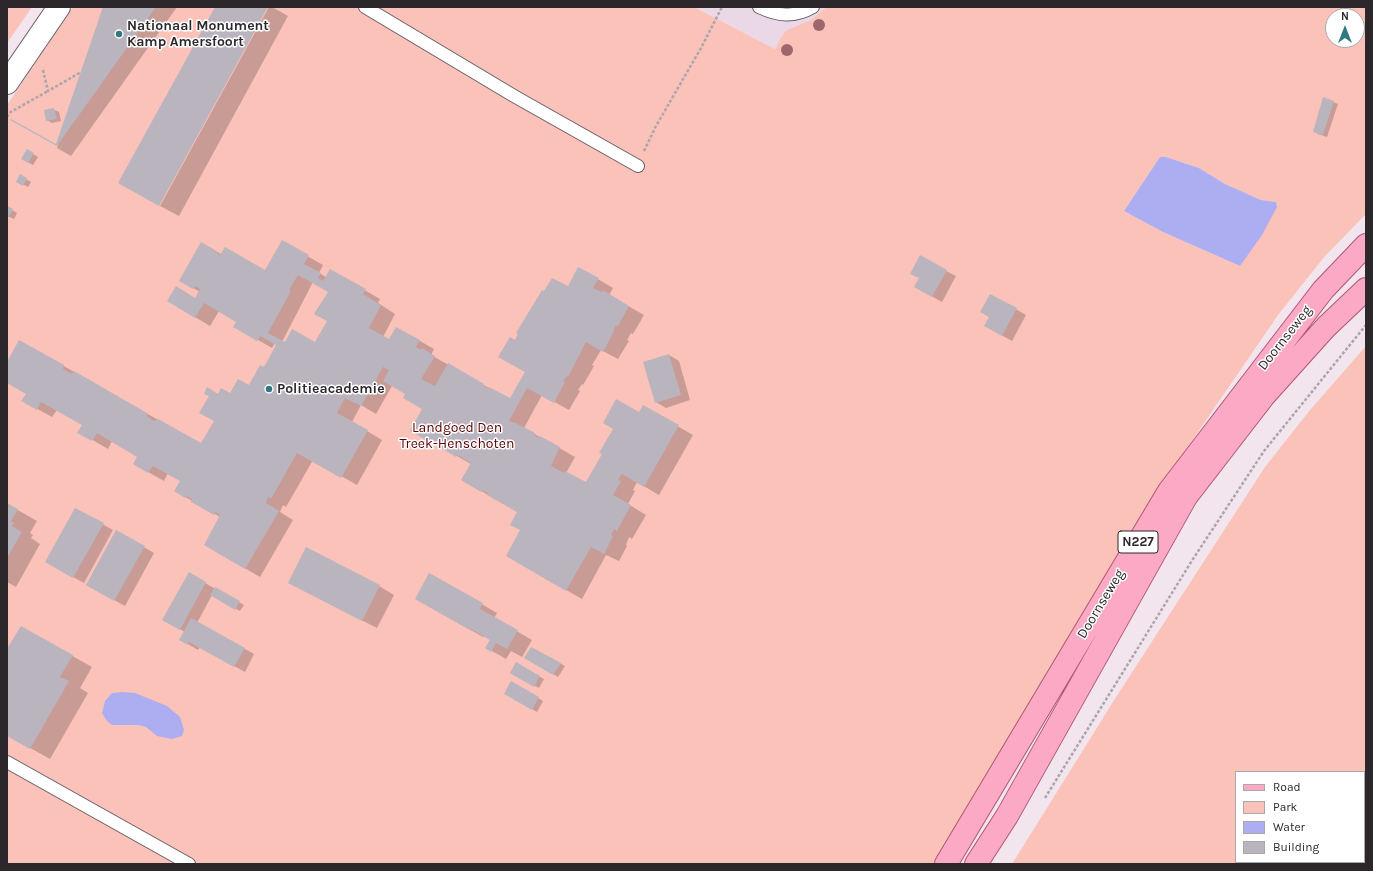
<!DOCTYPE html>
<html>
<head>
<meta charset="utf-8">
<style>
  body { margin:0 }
  #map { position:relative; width:1373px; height:871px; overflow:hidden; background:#f2e5ee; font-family:Karla,sans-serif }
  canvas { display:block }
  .frame { position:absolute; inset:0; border:8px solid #2b272a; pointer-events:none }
  .legend { position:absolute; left:1235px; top:771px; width:130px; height:92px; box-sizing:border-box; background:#fff; border:1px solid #aaa9aa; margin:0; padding:5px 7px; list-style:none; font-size:12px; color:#2b272a }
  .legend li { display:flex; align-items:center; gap:8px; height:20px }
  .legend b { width:20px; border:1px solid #aaa9aa }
  .north { position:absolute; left:1325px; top:8px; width:40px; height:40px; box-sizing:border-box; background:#fff; border:1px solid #aaa9aa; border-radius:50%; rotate:0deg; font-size:11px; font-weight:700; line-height:16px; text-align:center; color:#2b272a }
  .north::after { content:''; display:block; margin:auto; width:14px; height:18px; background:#317982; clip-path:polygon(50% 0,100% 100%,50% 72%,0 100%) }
</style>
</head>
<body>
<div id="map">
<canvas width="1373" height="871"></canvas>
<div class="frame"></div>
<ul class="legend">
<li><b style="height:5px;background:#fba9c4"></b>Road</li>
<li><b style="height:11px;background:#fac2b9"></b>Park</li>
<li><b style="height:11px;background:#adadf1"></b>Water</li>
<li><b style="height:11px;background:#bab4bf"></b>Building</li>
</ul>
<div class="north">N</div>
</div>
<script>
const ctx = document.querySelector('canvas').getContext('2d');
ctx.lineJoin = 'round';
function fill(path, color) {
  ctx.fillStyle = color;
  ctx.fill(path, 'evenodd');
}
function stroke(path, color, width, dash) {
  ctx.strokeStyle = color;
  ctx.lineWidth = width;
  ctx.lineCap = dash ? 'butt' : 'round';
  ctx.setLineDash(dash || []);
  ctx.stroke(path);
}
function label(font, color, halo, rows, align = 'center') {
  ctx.font = font + ' Karla,sans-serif';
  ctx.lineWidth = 3;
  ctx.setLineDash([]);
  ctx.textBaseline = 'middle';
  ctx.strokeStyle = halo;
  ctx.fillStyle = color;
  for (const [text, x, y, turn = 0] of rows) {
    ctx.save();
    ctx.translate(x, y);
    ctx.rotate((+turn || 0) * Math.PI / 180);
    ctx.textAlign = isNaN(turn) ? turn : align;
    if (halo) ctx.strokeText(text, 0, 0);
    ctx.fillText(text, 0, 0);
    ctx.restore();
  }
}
fill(new Path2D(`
  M694,7h158l-77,42z`), '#ebd8e6');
fill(new Path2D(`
  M7,7h25l-25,36z
  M73,7h621l81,42 10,-18 26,-11 16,-13h539v207l-41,42 -47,59 -91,133 -149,244 -101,172h-930v-759zM1333,16h24v24h-24zM1160,157h6l33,11 26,16 36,16 15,2 -36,64 -77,-34 -39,-21z
  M1366,346v518h-354l106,-170 147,-227 45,-57zM1236,772h128v90h-128z`), '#fac2b9');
fill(new Path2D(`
  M1160,157h6l33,11 26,16 36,16 15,2 1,5 -15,28 -22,31 -77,-34 -39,-21z
  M122,692l13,1 32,13 13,11 4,13 -2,6 -10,3 -15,-3 -11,-9 -8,-2h-26l-5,-4 -5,-8 3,-12 7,-8z`), '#adadf1');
fill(new Path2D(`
  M105,7h72l-106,149 -14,-8 46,-140z
  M269,7h3l16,9 -109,200 -19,-10z
  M1333,102l5,2 -11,33 -9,-3 -4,-3z
  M54,110l5,2 2,9 -9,2 -5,-3z
  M27,150l11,7 -5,8 -11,-6z
  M20,176l11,6 -3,5 -11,-6z
  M7,207l10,6 -3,6 -7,-3z
  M282,242l41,23 -4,8 7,4 4,-7 50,29 -2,4 17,11 -12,23 7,4 7,-13 37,21 -3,6 79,45 16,-28 -11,-31 29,-49 24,-4 11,-20 34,20 -4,7 35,20 -11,19 -2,-1 -4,7 2,1 -11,18 -17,-9 -9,15 2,1 -11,19 -1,-1 -4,6 2,1 -11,19 -27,-15 -18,33 51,29 -9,16 20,11 58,-77 49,28 -34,60 -22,-13 -4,8 2,1 -7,13 18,11 -14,24 -3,-2 -3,8 1,1 -8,15 -13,-6 -24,44 -75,-43 14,-26 -3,-18 -56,-32 9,-16 -60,-34 12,-21 -17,-16 -14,-7 -16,28 -15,-9 -9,17 30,18 -25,45 -44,-25 -27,47 -3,-2 -3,7 13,8 -33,57 -55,-32 15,-28 -45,-26 6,-11 -13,-7 -4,8 -30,-17 5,-8 -27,-15 -4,8 -29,-17 4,-7 -26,-15 -5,7 -29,-16 4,-8 -20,-11v-18l13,-23 182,104 13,-24 4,-26 11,-1 19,-7 15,-19 14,-23 -3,-2 -3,5 -38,-22 3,-4 -18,-11 -9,15 -42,-25 28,-2 4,-7 -20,-12 21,-37 20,11 45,17zM313,282l16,9 -1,30 -13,23h-30l-3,-2z
  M946,271l10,5 -14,26 -26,-15z
  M991,295l35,20 -14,26 -27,-15 5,-9z
  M669,355l10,6 11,39 -24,8 -10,-6z
  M7,504l30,17 -7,12 3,2 -2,3 9,6 -24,43 -9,-5z
  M75,509l38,21 -29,53 -38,-21z
  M117,532l37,21 -29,53 -38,-21z
  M189,574l55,31 -4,6 -28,-16 -15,28 57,31 -9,18 -45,-25 -2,3 -17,-10 4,-8 -22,-12z
  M430,574l67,39 -3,5 38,22 -10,17 -11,-6 -5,8 -5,-3 -15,-8 5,-8 -7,-4 -1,1 -67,-38z
  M289,583l90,3 15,9 -17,33z
  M21,627l71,40 -12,21 8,5 -38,66 -43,-24v-87l1,1z
  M532,648l33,18 -7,11 -32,-20z
  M517,664l27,15 -5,9 -28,-15z
  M511,682l32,19 -6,11 -32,-19z`), '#0003');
fill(new Path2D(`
  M103,7h53l-99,139 -47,-26 1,-1 45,25z
  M215,7h53l-109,199 -41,-23z
  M1323,97l11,4 -11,34 -10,-3z
  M54,108l3,11 -11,2 -2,-11z
  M27,149l7,4 -6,10 -7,-4z
  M20,174l7,4 -4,8 -7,-4z
  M7,206l6,3 -4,8h-2z
  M282,240l27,15 -5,9 17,9 -3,5 5,3 7,-12 36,20 -3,5 18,11 -12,23 20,11 7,-12 24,13 -4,7 5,3 1,-2 13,8 -14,23 14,7 13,-23 36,21 -1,1 5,4 1,-2 21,11 15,-26 -27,-15 12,-20 5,3 3,-6 -2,-1 26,-43 2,1 8,-13 16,8 10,-19 21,11 -6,10 9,4 1,-2 26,16 -11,20 -2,-1 -3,6h1l-11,21 -17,-10 -18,35 -1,-1 -4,5 2,1 -11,21 -27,-15 -18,33 4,2 1,-1 21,11 -1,2 5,3 1,-2 20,11 -9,19 13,7 1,-2 21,11 16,-28 -3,-1 14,-24 -10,-6 13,-24 23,13 4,-7 36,20 -35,62 -22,-13 -4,6 3,1 -8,14 18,10 -14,26 -3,-2 -3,6 2,1 -9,18 -13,-7 -25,44 -60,-35 14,-26 -10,-5 7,-13 -30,-17 1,-2 -6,-3 -1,2 -20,-12 10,-17 -14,-8 -1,2 -20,-12 1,-2 -6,-2 -1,1 -20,-11 12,-22 -19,-11 2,-4 -22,-13 6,-11 -6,-3 -22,39 -16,-8 -8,15 31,17 -27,48 -44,-25 -26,46 -3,-2 -2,6 13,8 -34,58 -41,-24 16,-30 -5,-3 -1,3 -23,-13 1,-3 -6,-3 -1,2 -11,-7 6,-10 -27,-15 -5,7 -15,-9 4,-7 -40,-24 -5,8 -15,-8 5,-8 -41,-23 -4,8 -16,-9 5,-7 -19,-11v-21l12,-22 45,25 -1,4 8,5 3,-3 73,42v3l7,5 4,-2 43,24 13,-22 -15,-8 10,-17 -5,-2 3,-7 11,7 3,-6 9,5 8,-14 11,6 11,-20 4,2 12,-22 -16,-9 -3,5 -24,-14 3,-5 -32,-19 -9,15 -28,-17 9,-15 19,12 5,-9 -5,-3 -2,3 -14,-8 22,-39 14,8 -1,1 6,4 5,-8 40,23zM298,275l30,17 -14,22 13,7 -12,21 -23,-13 -7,13 -17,-9 23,-42 -2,-1z
  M920,255l27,15 -15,27 -18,-10 5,-9 -9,-4z
  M990,294l27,14 -15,28 -18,-10 5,-9 -9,-5z
  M669,354l12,41 -26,8 -12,-41z
  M7,503l11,6 -7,12 3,2 -2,3 10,6 -15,26z
  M75,508l29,15 -31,55 -28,-16z
  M116,530l29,16 -31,55 -28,-16z
  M306,547l74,38 -18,36 -74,-38z
  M189,572l17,10 -26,48 -18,-10z
  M429,573l54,30 -3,6 38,21 -11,19 -11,-6 -5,9 -6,-4 5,-8 -21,-12 -1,1 -53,-30z
  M215,587l25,14 -5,9 -25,-15z
  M191,618l54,30 -11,19 -45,-25 -1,3 -9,-5z
  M21,626l52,29 -13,22 9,4 -39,68 -23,-13v-89h1z
  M531,647l30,16 -8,12 -29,-17z
  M516,662l24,14 -6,11 -24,-14z
  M511,681l28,16 -7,13 -28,-16z`), '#bab4bf');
const service = new Path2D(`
  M365,7l149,89 124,70
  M759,7c19,9 35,11 54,0
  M7,762l182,102`);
const minor = new Path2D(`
  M7,83l52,-76`);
const primary = new Path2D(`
  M946,864l223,-373 154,-201 43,-45
  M976,864l31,-48 179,-319 78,-101 62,-69 40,-38`);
stroke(service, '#695e65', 14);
stroke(minor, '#695e65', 24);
stroke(primary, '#b15674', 24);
stroke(new Path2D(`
  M43,70l5,21 33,-19
  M7,117l2,-4 39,-22
  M644,151l12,-25 45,-78 21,-41
  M1045,798l148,-239 71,-108 102,-126`), '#aea4ab', 2.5, [3, 2]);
stroke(service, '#fff', 12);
stroke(minor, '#fff', 22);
stroke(primary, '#fba9c4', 22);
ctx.fillStyle = '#9e676c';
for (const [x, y] of [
  [819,25],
  [787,50]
]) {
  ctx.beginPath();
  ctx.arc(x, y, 6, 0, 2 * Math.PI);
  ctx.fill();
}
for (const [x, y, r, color] of [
  [119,34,4,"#317982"],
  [269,389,4,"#317982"]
]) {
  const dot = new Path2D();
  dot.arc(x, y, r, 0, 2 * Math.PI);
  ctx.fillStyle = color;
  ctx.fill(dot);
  stroke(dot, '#fff', 1.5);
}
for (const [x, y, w] of [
  [1138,542,40]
]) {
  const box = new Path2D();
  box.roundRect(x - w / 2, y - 11, w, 22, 3);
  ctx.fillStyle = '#fff';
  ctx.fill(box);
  stroke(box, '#2b272a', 1);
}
label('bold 13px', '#2b272a', null, [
  ["N227",1138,542]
]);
label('bold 14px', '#2b272a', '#fff', [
  ["Nationaal Monument",127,26],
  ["Kamp Amersfoort",127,42],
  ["Politieacademie",277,389]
], 'left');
label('14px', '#2b272a', '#fff', [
  ["Doornseweg",1285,338,-52],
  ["Doornseweg",1101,604,-59]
]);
label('14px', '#590001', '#fff', [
  ["Landgoed Den",457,428],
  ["Treek-Henschoten",457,444]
]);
</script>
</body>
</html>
